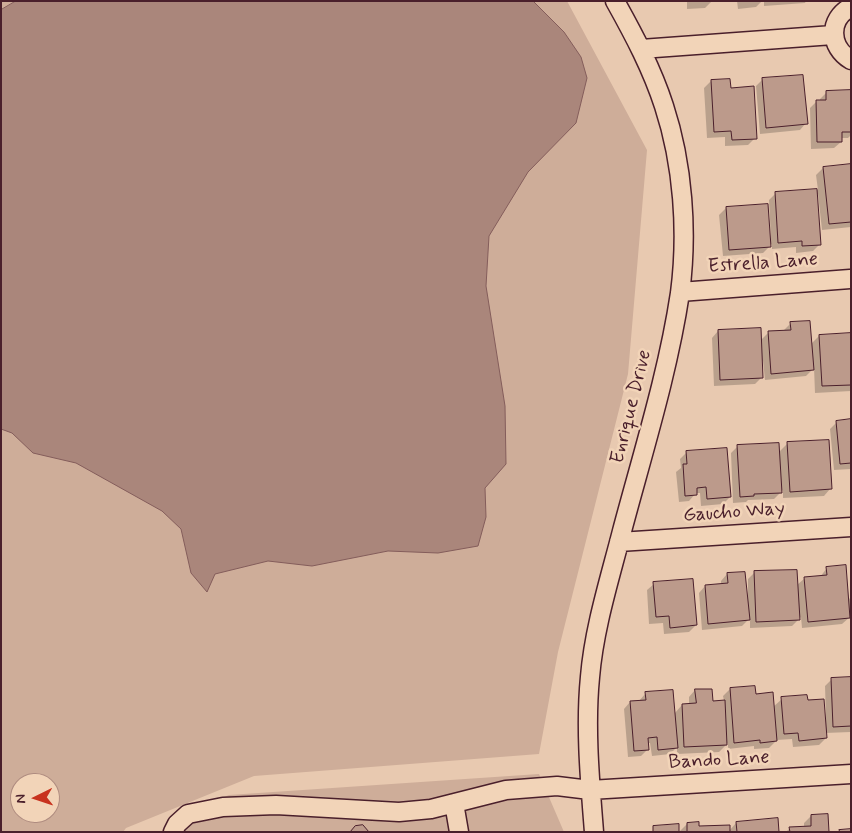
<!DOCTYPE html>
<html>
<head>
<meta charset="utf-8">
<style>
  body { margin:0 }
  #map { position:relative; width:852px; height:833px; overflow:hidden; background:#e8c9b0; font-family:Mynerve,sans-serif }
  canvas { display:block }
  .frame { position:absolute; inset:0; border:2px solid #4a1f2b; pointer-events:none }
  .north { position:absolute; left:10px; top:773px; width:50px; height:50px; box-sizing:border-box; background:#f2d4b8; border:1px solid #af8c80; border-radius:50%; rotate:266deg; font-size:14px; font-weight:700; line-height:20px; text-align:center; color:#4a1f2b }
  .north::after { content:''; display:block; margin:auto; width:18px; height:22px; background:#c8321e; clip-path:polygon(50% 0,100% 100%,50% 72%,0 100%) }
</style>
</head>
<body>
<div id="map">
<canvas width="852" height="833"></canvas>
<div class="frame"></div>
<div class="north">N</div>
</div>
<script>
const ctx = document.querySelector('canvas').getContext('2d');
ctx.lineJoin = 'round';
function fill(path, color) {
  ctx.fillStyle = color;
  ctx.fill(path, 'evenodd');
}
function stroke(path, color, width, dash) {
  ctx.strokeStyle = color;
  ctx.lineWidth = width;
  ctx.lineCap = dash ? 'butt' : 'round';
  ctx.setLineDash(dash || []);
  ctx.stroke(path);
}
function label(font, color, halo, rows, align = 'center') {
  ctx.font = font + ' Mynerve,sans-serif';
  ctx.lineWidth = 5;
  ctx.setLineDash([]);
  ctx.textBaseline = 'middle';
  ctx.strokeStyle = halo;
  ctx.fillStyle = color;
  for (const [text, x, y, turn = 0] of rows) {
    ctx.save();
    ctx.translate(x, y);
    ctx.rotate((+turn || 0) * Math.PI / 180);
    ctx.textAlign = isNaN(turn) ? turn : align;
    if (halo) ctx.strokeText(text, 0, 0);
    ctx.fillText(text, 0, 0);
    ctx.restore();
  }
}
fill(new Path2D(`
  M1,1h566l80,149 -19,224 -70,278 -19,102 -285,22 -128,52 -3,4h-122zM20,783h30v30h-30z
  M539,774l25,58h-402l7,-13 60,-24z`), '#cead99');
const water = new Path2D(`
  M16,1h517l31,31 17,25 6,21 -11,45 -48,49 -39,64 -3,50 19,120 1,58 -21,24 1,29 -8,29 -40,7 -50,-2 -76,15 -44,-5 -53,13 -8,18 -16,-19 -10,-44 -19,-18 -86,-48 -43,-10 -21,-20 -11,-4v-419z`);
fill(water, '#aa867b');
stroke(water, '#845d5b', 1);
fill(new Path2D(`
  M687,1h25l-7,7 -18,1z
  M737,1h25l-6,6 -18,2z
  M764,1h42l-1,2 -41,3z
  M762,80l44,43 -6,7 -40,4 -4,-48z
  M711,81l19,8 25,49 -7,7 -23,1v-9l-18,1 -3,-50z
  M851,91v44l-3,3h-7v4l-7,6 -23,1 -1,-41 7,-7h3v-2l7,-7z
  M851,165v62l-29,3 -4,-36h-2l3,51 -6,6 -17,2v-6l-24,2v-5l-9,9 -40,3 -4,-41 7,-7 43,30h2l-2,-38 7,-7 42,-3 -2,-15 7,-7z
  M790,324l21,20 8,-8 32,-2v57l-36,2 -1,-25 -8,8 -41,4 -2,-19h-2l1,16 -7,7 -41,2 -2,-48 6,-7 42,10 8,-8 16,-3z
  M851,421v48l-17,1 -4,-41 7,-7z
  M787,444l43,45 -6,7 -41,2v-8l-9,9 -26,1 -2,2 -13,1 -2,-50 7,-7 41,6z
  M687,452l43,45 -7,7 -22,2 -1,-13h-4l-7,8 -10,1 -3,-30 5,-4 -1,-9z
  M827,568l21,32 3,-3v19l-9,8 -40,4 -1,-11 -9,9 -42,2v-10l-8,8 -40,4 -3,-37 6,-7 16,-1v-4l6,-7 19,21h2v-16l6,-6 43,12 8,-7 15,-1z
  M654,584l42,41 -7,7 -25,2 -1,-11 -14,1 -2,-34z
  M851,678v54l-26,1 1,5 -7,7 -26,2 -1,-8 -15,1 -8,8 -15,1v-3l-26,3v-6l-9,9 -42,2v-7l-7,7 -18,2 -2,-13h-3l1,6 -7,7 -13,1 -4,-48 6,-7 9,-1 6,-7 29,20 8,-9h7v-8l6,-7 17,12 12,-1 -1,-5 7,-7 25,6 18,12 9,-8 25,3 17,17 2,-1 -1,-32 7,-7z
  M811,816l16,16h-41l4,-4 14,-1v-4z
  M736,823l42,9h-99l8,-8 11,3 31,4z`), '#0003');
const building = new Path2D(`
  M803,75l5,49 -42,4 -4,-50z
  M730,79l1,9 23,-2 3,53 -25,1 -1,-9 -17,1 -3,-52z
  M851,90v42h-9v10h-25l-1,-42h10v-9z
  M851,164v58l-22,2 -6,-57z
  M817,189l4,56 -19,1v-5l-24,2 -3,-51z
  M768,204l3,43 -42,3 -3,-43z
  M810,321l4,49 -43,4 -3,-43 23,-1 -1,-8z
  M761,328l2,50 -43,2 -2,-50z
  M851,333v52l-29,1 -3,-51z
  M851,419v44l-11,1 -4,-43z
  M829,440l3,49 -42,3 -3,-50z
  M779,443l3,50 -28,1v2l-14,1 -3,-52z
  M727,448l4,49 -24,2 -1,-12 -9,1v7l-12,1 -2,-32h4l-1,-13z
  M846,565l4,53 -42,4 -4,-45 23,-2 -1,-8z
  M797,570l3,50 -44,2 -2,-51z
  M745,572l5,48 -42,4 -3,-39 23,-2 -1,-10z
  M693,579l4,46 -27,3 -1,-12 -13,1 -3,-35z
  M851,677v49l-18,1 -2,-49z
  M755,686l1,8 17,-2 4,49 -17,2v-3l-26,3 -4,-55z
  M695,689h17l1,12 12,-1 2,45 -43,2 -2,-43 14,-1z
  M673,690l5,58 -20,2 -1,-13 -9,1 1,12 -15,1 -4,-50 16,-1 -1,-8z
  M807,695l1,5 16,-1 3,39 -28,3 -1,-8 -14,1 -3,-37z
  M828,814l1,18h-39l-1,-5 22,-1v-11z
  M778,818l1,14h-42l-1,-10z
  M699,822v4l31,-1v7h-43v-9z
  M679,824v8h-26v-6z
  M363,825l6,7h-19l5,-6z
  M851,829v3h-11l-1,-2z`);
fill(building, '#bc9a8b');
stroke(building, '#4a1f2b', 1);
const minor = new Path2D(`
  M851,7c-23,12 -22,40 0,53
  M641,49l192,-14
  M680,292l170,-13
  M619,542l232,-15
  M454,803l5,29
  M173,832l4,-8 11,-10 35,-7 53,-2 123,7 32,-3 75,-19 51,-4 33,4 261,-16
  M594,832c-4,-51 -9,-104 -4,-155 4,-49 20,-99 32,-146 21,-79 46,-158 58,-238 8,-61 3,-129 -16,-187 -12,-37 -30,-71 -49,-105`);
stroke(minor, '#4a1f2b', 21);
stroke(minor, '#f2d4b8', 18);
label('20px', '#4a1f2b', '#f2d4b8', [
  ["Estrella Lane",763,264,-4],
  ["Enrique Drive",632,407,-76],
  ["Gaucho Way",734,513,-4],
  ["Bando Lane",719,761,-3]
]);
</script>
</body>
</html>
